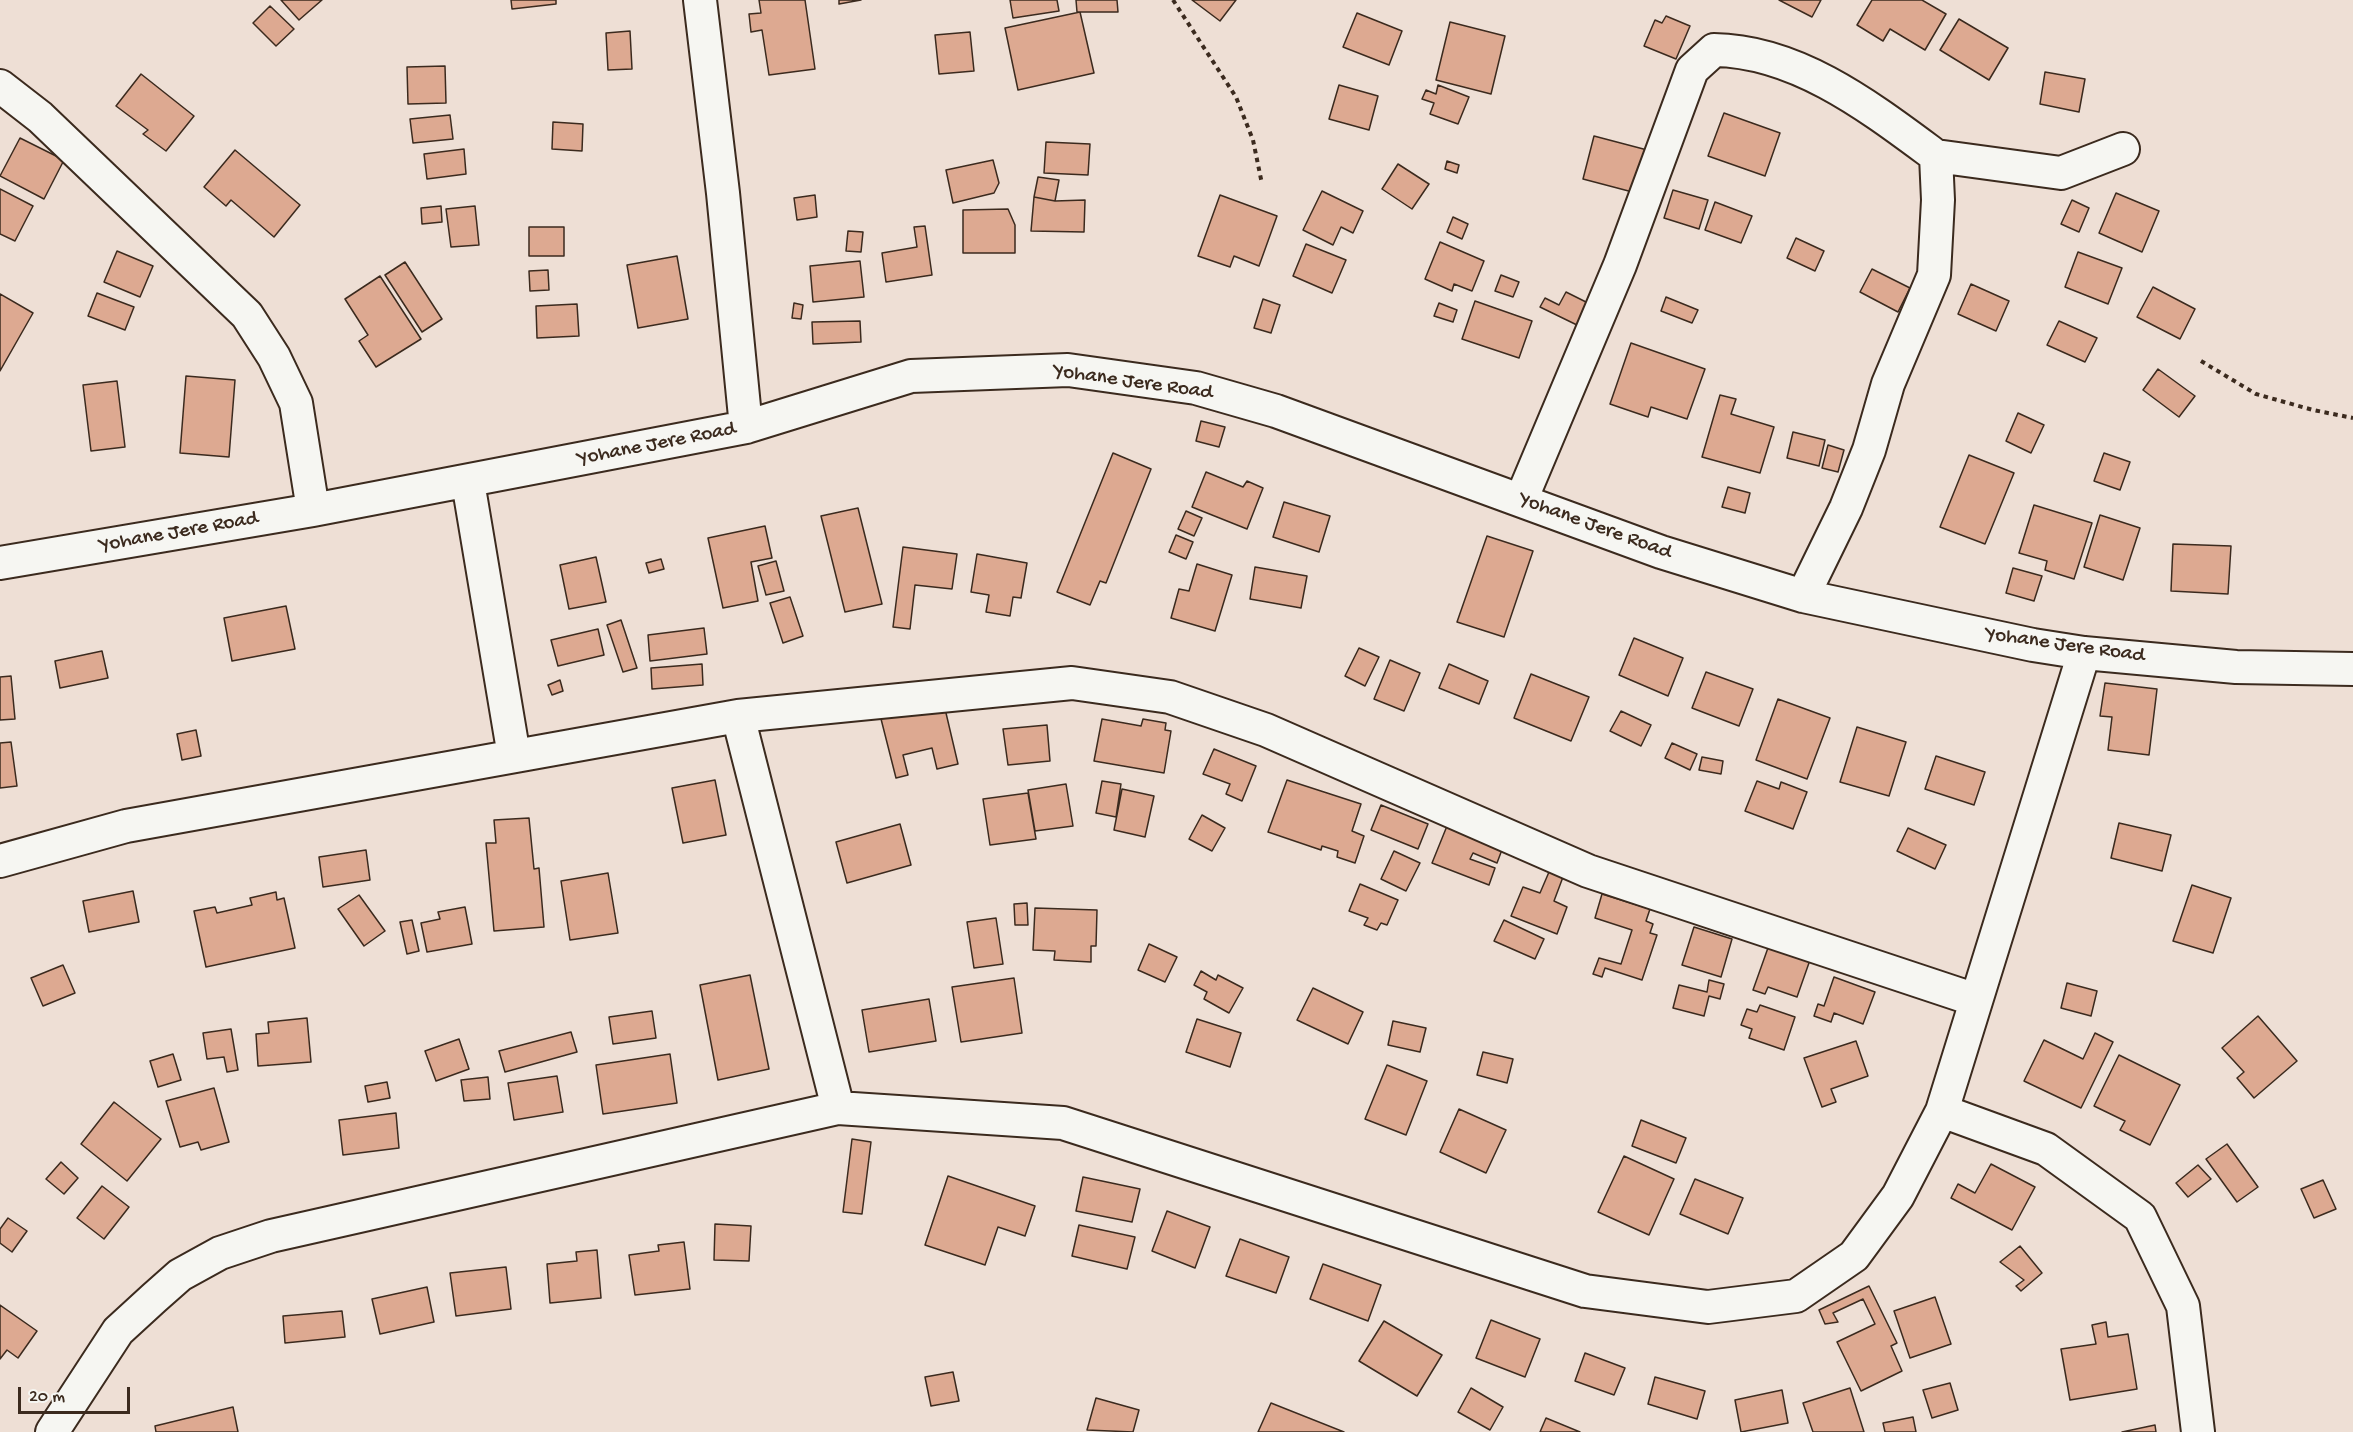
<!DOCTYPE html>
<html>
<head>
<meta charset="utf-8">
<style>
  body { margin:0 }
  #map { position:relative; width:2353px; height:1432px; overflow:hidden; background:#eedfd5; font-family:"Gochi Hand",sans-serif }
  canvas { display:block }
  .scale { position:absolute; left:18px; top:1387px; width:112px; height:27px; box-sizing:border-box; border:3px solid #3b2a1e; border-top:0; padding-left:8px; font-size:18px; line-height:21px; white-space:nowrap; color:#3b2a1e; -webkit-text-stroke:4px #f6f6f2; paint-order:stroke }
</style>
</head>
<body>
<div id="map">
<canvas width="2353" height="1432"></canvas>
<div class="scale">20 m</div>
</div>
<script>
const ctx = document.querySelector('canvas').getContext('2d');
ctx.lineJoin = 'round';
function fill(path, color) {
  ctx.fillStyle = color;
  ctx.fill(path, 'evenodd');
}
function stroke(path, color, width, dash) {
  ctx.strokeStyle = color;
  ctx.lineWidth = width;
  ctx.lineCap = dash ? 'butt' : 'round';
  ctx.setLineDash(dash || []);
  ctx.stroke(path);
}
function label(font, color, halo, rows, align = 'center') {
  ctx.font = font + ' "Gochi Hand",sans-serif';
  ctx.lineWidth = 6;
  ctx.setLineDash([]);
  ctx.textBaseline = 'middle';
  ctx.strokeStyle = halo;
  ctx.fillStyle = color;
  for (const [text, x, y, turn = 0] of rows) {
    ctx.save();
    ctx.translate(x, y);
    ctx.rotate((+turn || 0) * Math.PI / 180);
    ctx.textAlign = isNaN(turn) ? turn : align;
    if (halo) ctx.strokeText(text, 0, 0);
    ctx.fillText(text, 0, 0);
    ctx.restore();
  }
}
const building = new Path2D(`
  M281,0h41l-23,20z
  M511,0h45v4l-44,5z
  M759,0h46l10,69 -46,6 -7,-45 -11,2 -2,-18 12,-1z
  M839,0h22l-22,4z
  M1010,0h47l2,11 -46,7z
  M1076,0h41l1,12h-41z
  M1192,0h44l-16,21z
  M1779,0h42l-9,17z
  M1872,0h50l24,14 -21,36 -35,-21 -7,12 -26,-16z
  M270,6l24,23 -18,17 -23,-23z
  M1080,12l14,61 -76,17 -13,-62z
  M1357,13l45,18 -13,34 -46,-18z
  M1666,16l24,10 -14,33 -32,-13 11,-26 7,3z
  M1959,19l49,29 -19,32 -49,-30z
  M1450,22l55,14 -14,58 -55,-14z
  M630,31l2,38 -24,1 -2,-37z
  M970,32l4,39 -35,3 -4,-39z
  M445,66l1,37 -38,1 -1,-37z
  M2045,72l40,7 -6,33 -39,-8z
  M141,74l53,42 -28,35 -23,-17 5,-4 -32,-24z
  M1339,85l39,11 -9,34 -40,-11z
  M1438,85l31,12 -11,27 -28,-10 4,-11 -12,-4 4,-9 10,4z
  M1724,113l56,20 -15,43 -57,-20z
  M450,115l3,24 -40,4 -3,-24z
  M553,122l30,2 -1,27 -30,-2z
  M1594,136l57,15 -11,43 -57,-15z
  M20,138l44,22 -20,39 -44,-23z
  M1046,142l44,2 -2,31 -44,-2z
  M464,149l2,25 -39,5 -3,-25z
  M235,150l65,55 -26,32 -43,-37 -5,6 -22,-19z
  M993,160l6,23 -5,10 -41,10 -7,-33z
  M1447,161l12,4 -2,8 -12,-4z
  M1398,164l31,20 -17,25 -30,-20z
  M1038,177l21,3 -4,21 -21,-4z
  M0,189l33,17 -18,35 -15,-7z
  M1673,190l35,10 -9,29 -35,-11z
  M1322,191l41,20 -10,22 -12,-6 -8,18 -30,-15z
  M2116,193l43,18 -17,41 -43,-19z
  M815,195l2,22 -20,3 -3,-22z
  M1220,195l57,21 -18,50 -25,-10 -4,11 -32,-11z
  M1034,197l21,4 30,-1 -1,32 -53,-1z
  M2072,200l17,8 -10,24 -18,-8z
  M1715,202l37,14 -11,27 -36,-13z
  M441,206l1,16 -20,2 -1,-16z
  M475,206l4,39 -28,2 -5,-38z
  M1008,209l7,16v28h-52v-43z
  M1453,217l15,7 -6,15 -15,-7z
  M925,226l7,49 -46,7 -4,-29 35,-6 -3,-20z
  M529,227h35v29h-35z
  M848,231l15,1 -2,20 -15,-1z
  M1796,238l28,13 -9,20 -28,-13z
  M1440,242l44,19 -12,30 -18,-7 -2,7 -27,-12z
  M1306,244l40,16 -14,33 -39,-17z
  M117,251l36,15 -13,31 -36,-15z
  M2078,252l44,16 -14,36 -43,-17z
  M677,256l11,63 -50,9 -11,-63z
  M860,261l4,36 -51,5 -3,-36z
  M405,262l37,57 -20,13 -37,-57z
  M1872,269l38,19 -12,24 -38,-20z
  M548,270l1,20 -19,1 -1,-20z
  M1501,275l18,7 -6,15 -18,-6z
  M380,276l41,63 -45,28 -17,-26 9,-6 -23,-36z
  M1971,284l38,17 -13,30 -38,-17z
  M2153,287l42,22 -15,30 -43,-22z
  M1566,292l24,12 -11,22 -39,-19 5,-9 14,7z
  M97,293l37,14 -9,23 -37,-14z
  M0,294l33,19 -33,58z
  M1666,297l32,13 -6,13 -31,-12z
  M1263,299l17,6 -9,28 -17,-5z
  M1475,301l57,20 -13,37 -57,-19z
  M794,303l9,2 -2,14 -9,-1z
  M1439,303l18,7 -4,12 -19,-6z
  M577,304l2,32 -42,2 -1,-32z
  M860,321l1,21 -48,2 -1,-22z
  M2059,321l38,17 -12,24 -38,-17z
  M1631,343l74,26 -18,50 -36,-12 -3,10 -38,-13z
  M2158,369l37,27 -16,21 -36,-27z
  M186,376l49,4 -6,77 -49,-4z
  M117,381l8,66 -34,4 -8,-66z
  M1720,395l16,4 -5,15 43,13 -14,46 -58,-16z
  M2018,413l26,12 -13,28 -25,-12z
  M1201,421l24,6 -6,20 -23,-6z
  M1793,432l32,8 -6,26 -32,-8z
  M1828,445l16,5 -6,22 -16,-4z
  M1113,453l38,16 -45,114 -6,-2 -10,24 -33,-13z
  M2104,453l26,9 -10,28 -26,-9z
  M1969,455l45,18 -29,71 -45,-17z
  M1206,472l37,15 4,-6 16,7 -16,41 -55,-22z
  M1728,487l22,6 -5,20 -23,-6z
  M1284,502l46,14 -11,36 -46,-15z
  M2034,505l58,18 -18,56 -29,-9 2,-9 -28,-8z
  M858,508l24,96 -37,8 -24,-96z
  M1186,511l16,7 -8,18 -16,-7z
  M2100,515l40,13 -17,52 -39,-13z
  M765,526l7,32 -21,4 7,39 -35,7 -15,-70z
  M1176,535l17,7 -7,17 -17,-7z
  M1487,536l46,15 -29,86 -47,-15z
  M2173,544l58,2 -3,48 -57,-3z
  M903,547l54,7 -5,35 -37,-4 -5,44 -17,-2z
  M977,554l50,9 -6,35 -8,-1 -3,19 -24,-4 3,-17 -18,-3z
  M596,557l10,45 -37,7 -9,-44z
  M661,559l3,10 -15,4 -3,-10z
  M776,561l8,30 -18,4 -8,-29z
  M1197,564l35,11 -17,56 -44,-13 8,-29 10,2z
  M1255,567l52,9 -6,32 -51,-9z
  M2013,568l29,8 -8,25 -28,-8z
  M790,597l13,39 -20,7 -13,-40z
  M286,606l9,43 -63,12 -8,-43z
  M621,620l16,48 -14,4 -16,-47z
  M704,628l3,26 -57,7 -2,-26z
  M598,629l6,26 -46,11 -7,-26z
  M1634,638l49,20 -15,38 -49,-21z
  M1359,648l20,9 -14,29 -20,-10z
  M102,651l6,27 -48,10 -5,-27z
  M1390,660l30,13 -16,38 -30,-12z
  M702,664l1,21 -51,4 -1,-21z
  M1449,664l39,17 -9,23 -40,-16z
  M1706,672l47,17 -14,37 -47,-18z
  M1531,674l58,23 -18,44 -57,-23z
  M11,676l4,43 -15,1v-43z
  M560,680l3,11 -11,4 -4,-10z
  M2105,683l52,6 -8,66 -41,-5 4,-33 -12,-1z
  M942,696l16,68 -21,5 -5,-21 -29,7 5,20 -12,3 -17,-67z
  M1778,699l52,19 -23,61 -51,-19z
  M1621,711l30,14 -10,21 -31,-15z
  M1102,719l39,7 2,-7 23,4 -1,7 6,1 -7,42 -70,-12z
  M1047,725l3,36 -42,4 -5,-36z
  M1857,727l49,15 -17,54 -49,-14z
  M196,730l5,26 -19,4 -5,-26z
  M11,742l6,44 -17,2v-45z
  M1672,743l25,11 -7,16 -25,-12z
  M1214,749l42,17 -14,35 -16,-7 4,-10 -27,-10z
  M1936,756l49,16 -11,33 -49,-16z
  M1702,757l21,4 -2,13 -22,-4z
  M715,780l11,55 -43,8 -11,-55z
  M1287,780l74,24 -9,27 12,5 -9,27 -18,-6 1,-6 -16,-5 -1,4 -53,-18z
  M1102,781l19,3 -5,33 -20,-4z
  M1757,781l22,8 2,-7 26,10 -14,37 -48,-18z
  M1066,784l7,42 -38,5 -7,-41z
  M1122,789l32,7 -9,41 -31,-7z
  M1028,793l8,46 -46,6 -7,-46z
  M1381,805l47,19 -10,25 -47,-19z
  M1202,815l23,13 -13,23 -23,-12z
  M529,818l5,51 5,-1 5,59 -50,4 -8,-88h10l-2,-23z
  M2119,823l52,12 -9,36 -51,-13z
  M900,824l11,41 -64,18 -11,-41z
  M1447,826l56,21 -6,16 -24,-10 -3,6 25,9 -6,17 -57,-22z
  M1908,828l38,17 -11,24 -38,-18z
  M366,850l4,30 -47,7 -4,-30z
  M1394,851l26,12 -14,28 -25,-12z
  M1549,872l14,5 -9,24 13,6 -10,27 -46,-18 12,-29 17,6z
  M608,873l10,60 -48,7 -9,-59z
  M1360,884l38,16 -11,25 -6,-2 -4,7 -13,-5 4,-7 -19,-7z
  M2192,885l39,13 -18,55 -40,-12z
  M133,891l6,31 -50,10 -6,-31z
  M276,892l1,8 7,-2 11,50 -89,19 -12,-56 21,-4 2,6 35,-8 -2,-7z
  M1602,894l48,15 -4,12 7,3 -3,9 7,2 -15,45 -37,-12 -3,9 -9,-3 6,-16 22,6 11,-34 -37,-12z
  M359,895l26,36 -21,15 -26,-37z
  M1027,903l1,22h-13l-1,-21z
  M465,907l7,37 -45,8 -6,-29 19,-4 -2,-7z
  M1035,908l62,2 -1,36h-5v16l-37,-2 1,-9 -22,-1z
  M996,918l7,46 -29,4 -7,-46z
  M412,920l7,31 -12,3 -7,-32z
  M1504,920l40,19 -9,20 -41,-18z
  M1694,927l38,12 -11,38 -39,-12z
  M1149,944l28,13 -12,25 -27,-12z
  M1769,945l41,15 -13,37 -29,-10 -3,7 -12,-4z
  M63,965l12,28 -32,13 -12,-28z
  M1201,971l15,9 2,-5 25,13 -14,25 -25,-14 3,-7 -13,-7z
  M750,975l19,94 -51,11 -18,-95z
  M1834,977l41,15 -12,32 -29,-11 -3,9 -17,-6 4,-12 6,2z
  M1014,978l8,55 -61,9 -9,-55z
  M1709,980l15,4 -4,15 -11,-3 -5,20 -31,-8 6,-23 28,7z
  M2067,983l30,8 -6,25 -30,-8z
  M1313,988l50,24 -15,32 -51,-24z
  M929,999l7,42 -67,11 -7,-42z
  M1760,1005l35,12 -11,33 -35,-12 3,-9 -11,-4 6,-16 10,3z
  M652,1011l4,27 -43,6 -4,-27z
  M2258,1016l39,45 -43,37 -17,-20 7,-6 -22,-24z
  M307,1018l4,44 -53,4 -2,-32 13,-1 -1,-11z
  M1197,1019l44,14 -11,34 -44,-15z
  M1393,1021l33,7 -6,24 -32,-7z
  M231,1029l7,41 -11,2 -3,-15 -17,2 -4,-26z
  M571,1032l6,20 -72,20 -6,-21z
  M2095,1033l18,9 -32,66 -57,-27 20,-41 39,19z
  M459,1039l10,30 -33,12 -11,-30z
  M1856,1041l12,35 -37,13 5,13 -14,5 -18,-49z
  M1483,1052l30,7 -6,24 -30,-8z
  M173,1054l8,26 -23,7 -8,-26z
  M670,1054l7,49 -74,11 -7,-49z
  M2119,1055l61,30 -30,60 -30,-15 5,-9 -31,-15z
  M1387,1065l40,16 -21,54 -41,-16z
  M557,1076l6,36 -49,8 -6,-37z
  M488,1077l2,22 -26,2 -3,-21z
  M387,1082l3,16 -22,4 -3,-16z
  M214,1088l15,54 -28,8 -3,-8 -18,5 -14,-46z
  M114,1102l47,37 -34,42 -46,-37z
  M1459,1109l47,21 -20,43 -46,-21z
  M396,1113l3,35 -56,7 -4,-35z
  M1641,1120l45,18 -10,25 -44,-17z
  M852,1139l19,3 -9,72 -19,-2z
  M2227,1144l31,43 -21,15 -31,-43z
  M1624,1156l50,23 -25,56 -51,-23z
  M61,1162l17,16 -14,16 -18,-15z
  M1991,1164l44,23 -23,43 -61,-32 7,-14 17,9z
  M2198,1165l13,14 -23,18 -12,-14z
  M948,1176l87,30 -10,30 -27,-9 -13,38 -60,-20z
  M1083,1177l57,12 -8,33 -56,-11z
  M1695,1179l48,19 -15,36 -48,-20z
  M2323,1180l13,29 -22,9 -13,-29z
  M102,1186l27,21 -25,32 -27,-21z
  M1167,1211l43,16 -15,41 -43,-17z
  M8,1218l19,13 -15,21 -12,-9v-14z
  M715,1224l36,2 -2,35 -35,-1z
  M1079,1225l56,12 -8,32 -55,-13z
  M1240,1239l49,18 -13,36 -50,-17z
  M684,1242l6,47 -55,6 -6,-40 30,-4 -1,-6z
  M2020,1246l22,27 -21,18 -5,-5 8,-6 -24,-18z
  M597,1250l4,48 -51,5 -3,-39 30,-3 -1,-9z
  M1323,1264l58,21 -13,36 -58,-22z
  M506,1267l5,42 -55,7 -6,-43z
  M1869,1286l28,57 -6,3 11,25 -41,20 -24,-49 38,-18 -12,-25 -30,14 5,9 -13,2 -6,-14z
  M427,1287l7,35 -54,12 -8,-35z
  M1935,1297l16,47 -41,14 -16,-47z
  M0,1305l37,26 -19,27 -11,-8 -7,9z
  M342,1311l3,26 -60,6 -2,-27z
  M1491,1320l49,19 -15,38 -49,-19z
  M1384,1321l58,34 -25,41 -58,-35z
  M2106,1322l2,15 20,-3 9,55 -67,11 -9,-51 35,-5 -4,-19z
  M1585,1353l40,15 -11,27 -39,-14z
  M953,1372l6,29 -28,5 -6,-29z
  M1655,1377l50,14 -8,28 -49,-15z
  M1950,1383l8,27 -26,8 -9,-28z
  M1471,1388l32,19 -13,23 -32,-18z
  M1850,1388l14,44h-51l-10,-29z
  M1782,1390l6,33 -47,9 -6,-32z
  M1096,1398l43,12 -6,22 -46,-2z
  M1271,1403l73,29h-86z
  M233,1407l5,25h-82l-1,-6z
  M1913,1417l3,15h-31l-2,-9z
  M1546,1418l34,14h-40z
  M2155,1425l1,7h-34z`);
fill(building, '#dda991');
stroke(building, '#3b2a1e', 1.5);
const street = new Path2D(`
  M700,0l23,193 23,234
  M0,86l40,31 207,198 27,42 22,46 17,107
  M1936,156l125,17 62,-24
  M468,482l46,274
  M1521,500l99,-235 72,-195 22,-20c84,1 157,58 222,106l2,44 -4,75 -46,109 -19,66 -23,58 -43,88
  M0,563l313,-53 433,-83 165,-51 157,-6 128,18 80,23 385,141 142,44 230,49 51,8 152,14 117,2
  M738,716l100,392
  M0,861l126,-35 612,-110 334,-33 98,14 96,33 322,141 388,129
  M1942,1111l104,38 94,68 43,89 15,126
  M52,1432l66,-101 36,-33 26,-23 40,-22 51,-17 567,-128 225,15 522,168 123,16 88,-11 58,-40 44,-60 44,-85 142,-458`);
stroke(street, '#3b2a1e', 36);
stroke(new Path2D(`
  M1173,0l63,97 17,43 9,44
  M2201,361l55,33 57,16 40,8`), '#3b2a1e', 4, [4.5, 4.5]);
stroke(street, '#f6f6f2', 32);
label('21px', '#3b2a1e', '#f6f6f2', [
  ["Yohane Jere Road",1133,383,8],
  ["Yohane Jere Road",657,445,-11],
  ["Yohane Jere Road",1595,527,20],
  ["Yohane Jere Road",179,533,-10],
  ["Yohane Jere Road",2065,646,8]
]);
</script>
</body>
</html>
